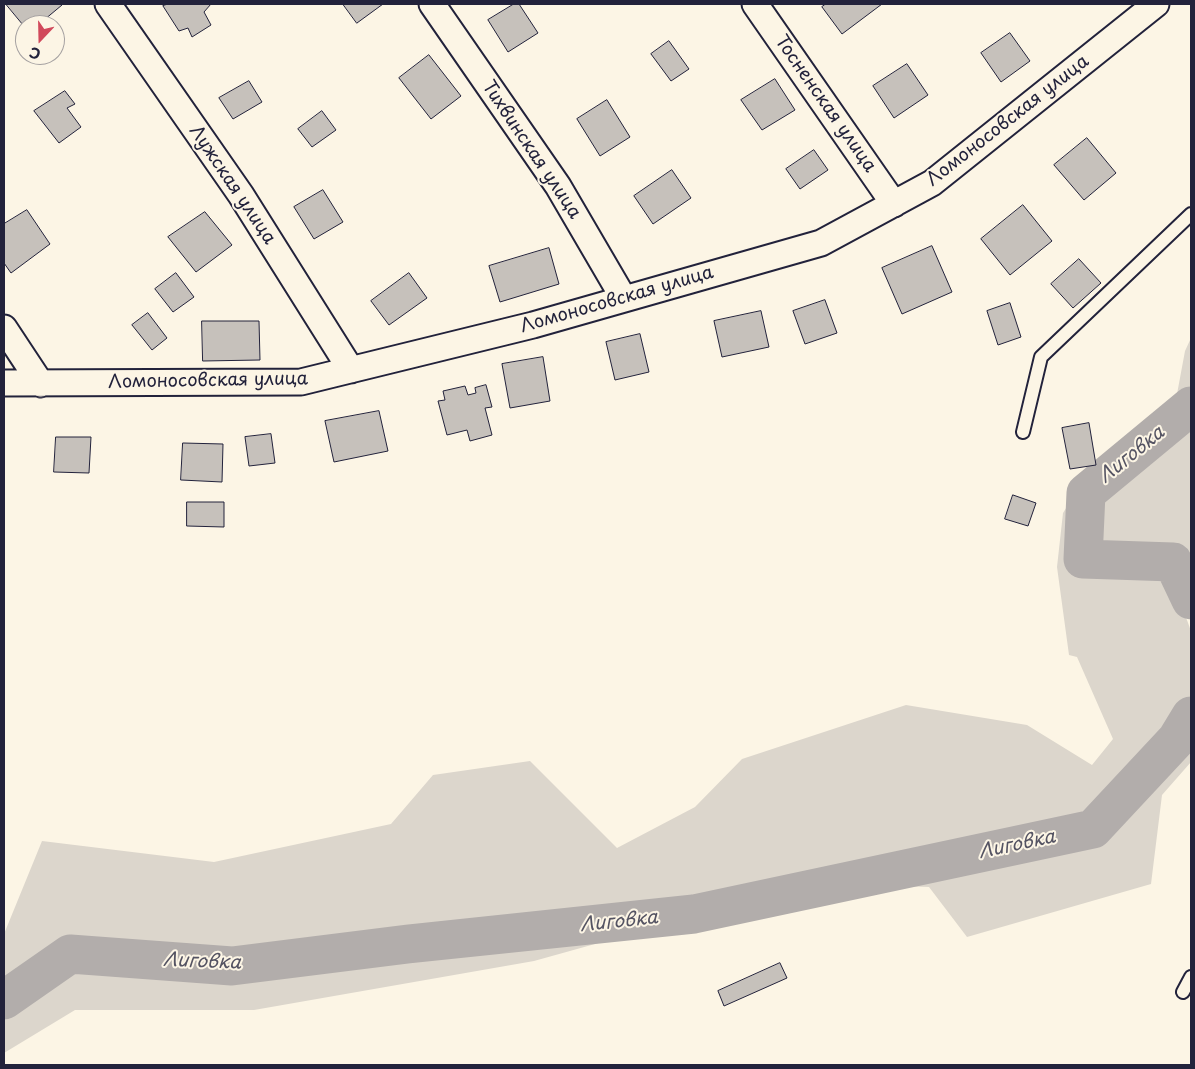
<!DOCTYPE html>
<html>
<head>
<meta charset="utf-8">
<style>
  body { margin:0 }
  #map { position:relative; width:1195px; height:1069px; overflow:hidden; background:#fcf5e5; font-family:"Playpen Sans",sans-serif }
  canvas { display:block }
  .frame { position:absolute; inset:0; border:5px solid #22223b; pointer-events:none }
  .north { position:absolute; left:15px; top:15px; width:50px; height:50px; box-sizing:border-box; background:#fcf5e5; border:1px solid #a5a1a1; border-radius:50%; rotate:201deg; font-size:14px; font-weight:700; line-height:20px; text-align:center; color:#22223b }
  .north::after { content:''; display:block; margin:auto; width:18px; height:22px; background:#d1495b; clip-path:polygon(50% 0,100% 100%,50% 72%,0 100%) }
</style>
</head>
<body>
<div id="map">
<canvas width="1195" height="1069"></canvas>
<div class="frame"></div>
<div class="north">С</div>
</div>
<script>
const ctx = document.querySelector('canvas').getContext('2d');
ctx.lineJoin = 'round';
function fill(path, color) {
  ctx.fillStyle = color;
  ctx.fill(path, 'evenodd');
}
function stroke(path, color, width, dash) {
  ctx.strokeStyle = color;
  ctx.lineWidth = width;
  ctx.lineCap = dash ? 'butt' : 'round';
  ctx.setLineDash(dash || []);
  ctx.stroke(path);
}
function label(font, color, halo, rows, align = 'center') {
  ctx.font = font + ' "Playpen Sans",sans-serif';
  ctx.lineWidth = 4;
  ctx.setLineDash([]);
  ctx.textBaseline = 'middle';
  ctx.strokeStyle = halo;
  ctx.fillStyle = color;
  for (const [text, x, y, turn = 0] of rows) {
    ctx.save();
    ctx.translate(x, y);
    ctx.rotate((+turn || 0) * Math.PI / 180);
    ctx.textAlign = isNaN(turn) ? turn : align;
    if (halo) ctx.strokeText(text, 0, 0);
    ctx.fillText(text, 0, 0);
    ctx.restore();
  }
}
fill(new Path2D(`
  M1191,338v260l-10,6 10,27v131l-29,33 -11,89 -184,53 -38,-50 -115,-4 -280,78 -280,49h-179l-71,43v-119l38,-93 172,21 177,-38 42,-49 97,-14 87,87 78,-41 47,-48 164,-54 121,20 65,40 21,-26 -36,-82 -8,-2 -12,-88 6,-54 5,-8 83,-41 18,-27 16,-86z`), '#dcd6cc');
stroke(new Path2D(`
  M1191,406l-105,87 -3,66 90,3 18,38
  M4,1000l66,-46 162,12 176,-22 286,-30 399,-85 84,-90 14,-23`), '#b2adab', 39);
const building = new Path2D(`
  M6,4h55l1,1 -24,20h-13v2z
  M168,4h43l-7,8 7,13 -19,12 -4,-9 -9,3 -16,-25z
  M343,4h40l-26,19z
  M514,4h5l19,29 -30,19 -20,-32z
  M826,4h56l-40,30 -20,-27z
  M1010,33l20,28 -29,21 -20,-29z
  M669,41l20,28 -18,12 -20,-27z
  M429,55l32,41 -30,23 -32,-41z
  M907,64l21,31 -34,23 -21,-32z
  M775,79l20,31 -33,20 -21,-30z
  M249,81l13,21 -29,17 -14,-21z
  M65,91l10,13 -8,4 14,19 -22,16 -25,-32z
  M607,100l23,37 -30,19 -23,-37z
  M322,111l14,19 -24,17 -14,-18z
  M1087,138l29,35 -32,27 -30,-35z
  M814,150l14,20 -28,19 -14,-20z
  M672,170l19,28 -38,26 -19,-28z
  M323,190l20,32 -29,17 -20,-32z
  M1023,205l29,36 -42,34 -29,-36z
  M27,210l23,34 -39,29 -7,-10v-39z
  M205,212l27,33 -36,27 -28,-35z
  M932,246l20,46 -50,22 -20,-46z
  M549,248l10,36 -59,18 -11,-36z
  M1079,259l22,24 -28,25 -22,-24z
  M176,273l18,24 -21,15 -18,-23z
  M409,273l18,25 -38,27 -18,-24z
  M825,300l12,33 -32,11 -12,-33z
  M1010,303l11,34 -23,8 -11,-34z
  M761,311l8,36 -47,10 -8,-36z
  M148,313l19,25 -15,12 -20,-25z
  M202,321h57l1,39 -57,1z
  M640,334l9,38 -34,8 -9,-38z
  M543,357l7,44 -40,7 -8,-44z
  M486,385l6,22 -7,1 7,27 -22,6 -3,-11 -20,5 -9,-34 7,-1 -2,-9 22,-5 3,9 8,-2 -1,-5z
  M379,411l9,40 -54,11 -9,-41z
  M1089,423l7,42 -26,4 -8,-41z
  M271,434l4,29 -26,3 -4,-29z
  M56,437h35l-2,36 -35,-1z
  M183,443l40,1 -1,38 -41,-2z
  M1013,495l23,8 -8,23 -23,-7z
  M187,502h37v25l-37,-1z
  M780,963l7,15 -63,28 -6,-15z`);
fill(building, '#c6c1bb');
stroke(building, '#22223b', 1);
const lane = new Path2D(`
  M1023,432l18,-75 150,-143
  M1183,992l8,-15`);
const street = new Path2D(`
  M108,4l133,191 110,175
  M432,4l126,182 66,113
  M755,4l139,200
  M4,328l37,56
  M4,383l297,-1 232,-57 288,-82 111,-60 224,-179`);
stroke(lane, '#22223b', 16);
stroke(street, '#22223b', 29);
stroke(lane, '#fcf5e5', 12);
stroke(street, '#fcf5e5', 25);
label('18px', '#22223b', '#fcf5e5', [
  ["Тосненская улица",825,104,55],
  ["Ломоносовская улица",1008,121,-38],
  ["Тихвинская улица",531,150,56],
  ["Лужская улица",232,185,56],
  ["Ломоносовская улица",617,300,-16],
  ["Ломоносовская улица",208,381,-1]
]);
label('italic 19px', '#545362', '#fcf5e5', [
  ["Лиговка",1132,455,-39],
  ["Лиговка",1017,845,-12],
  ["Лиговка",619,922,-6],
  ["Лиговка",202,962,2]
]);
</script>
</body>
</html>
